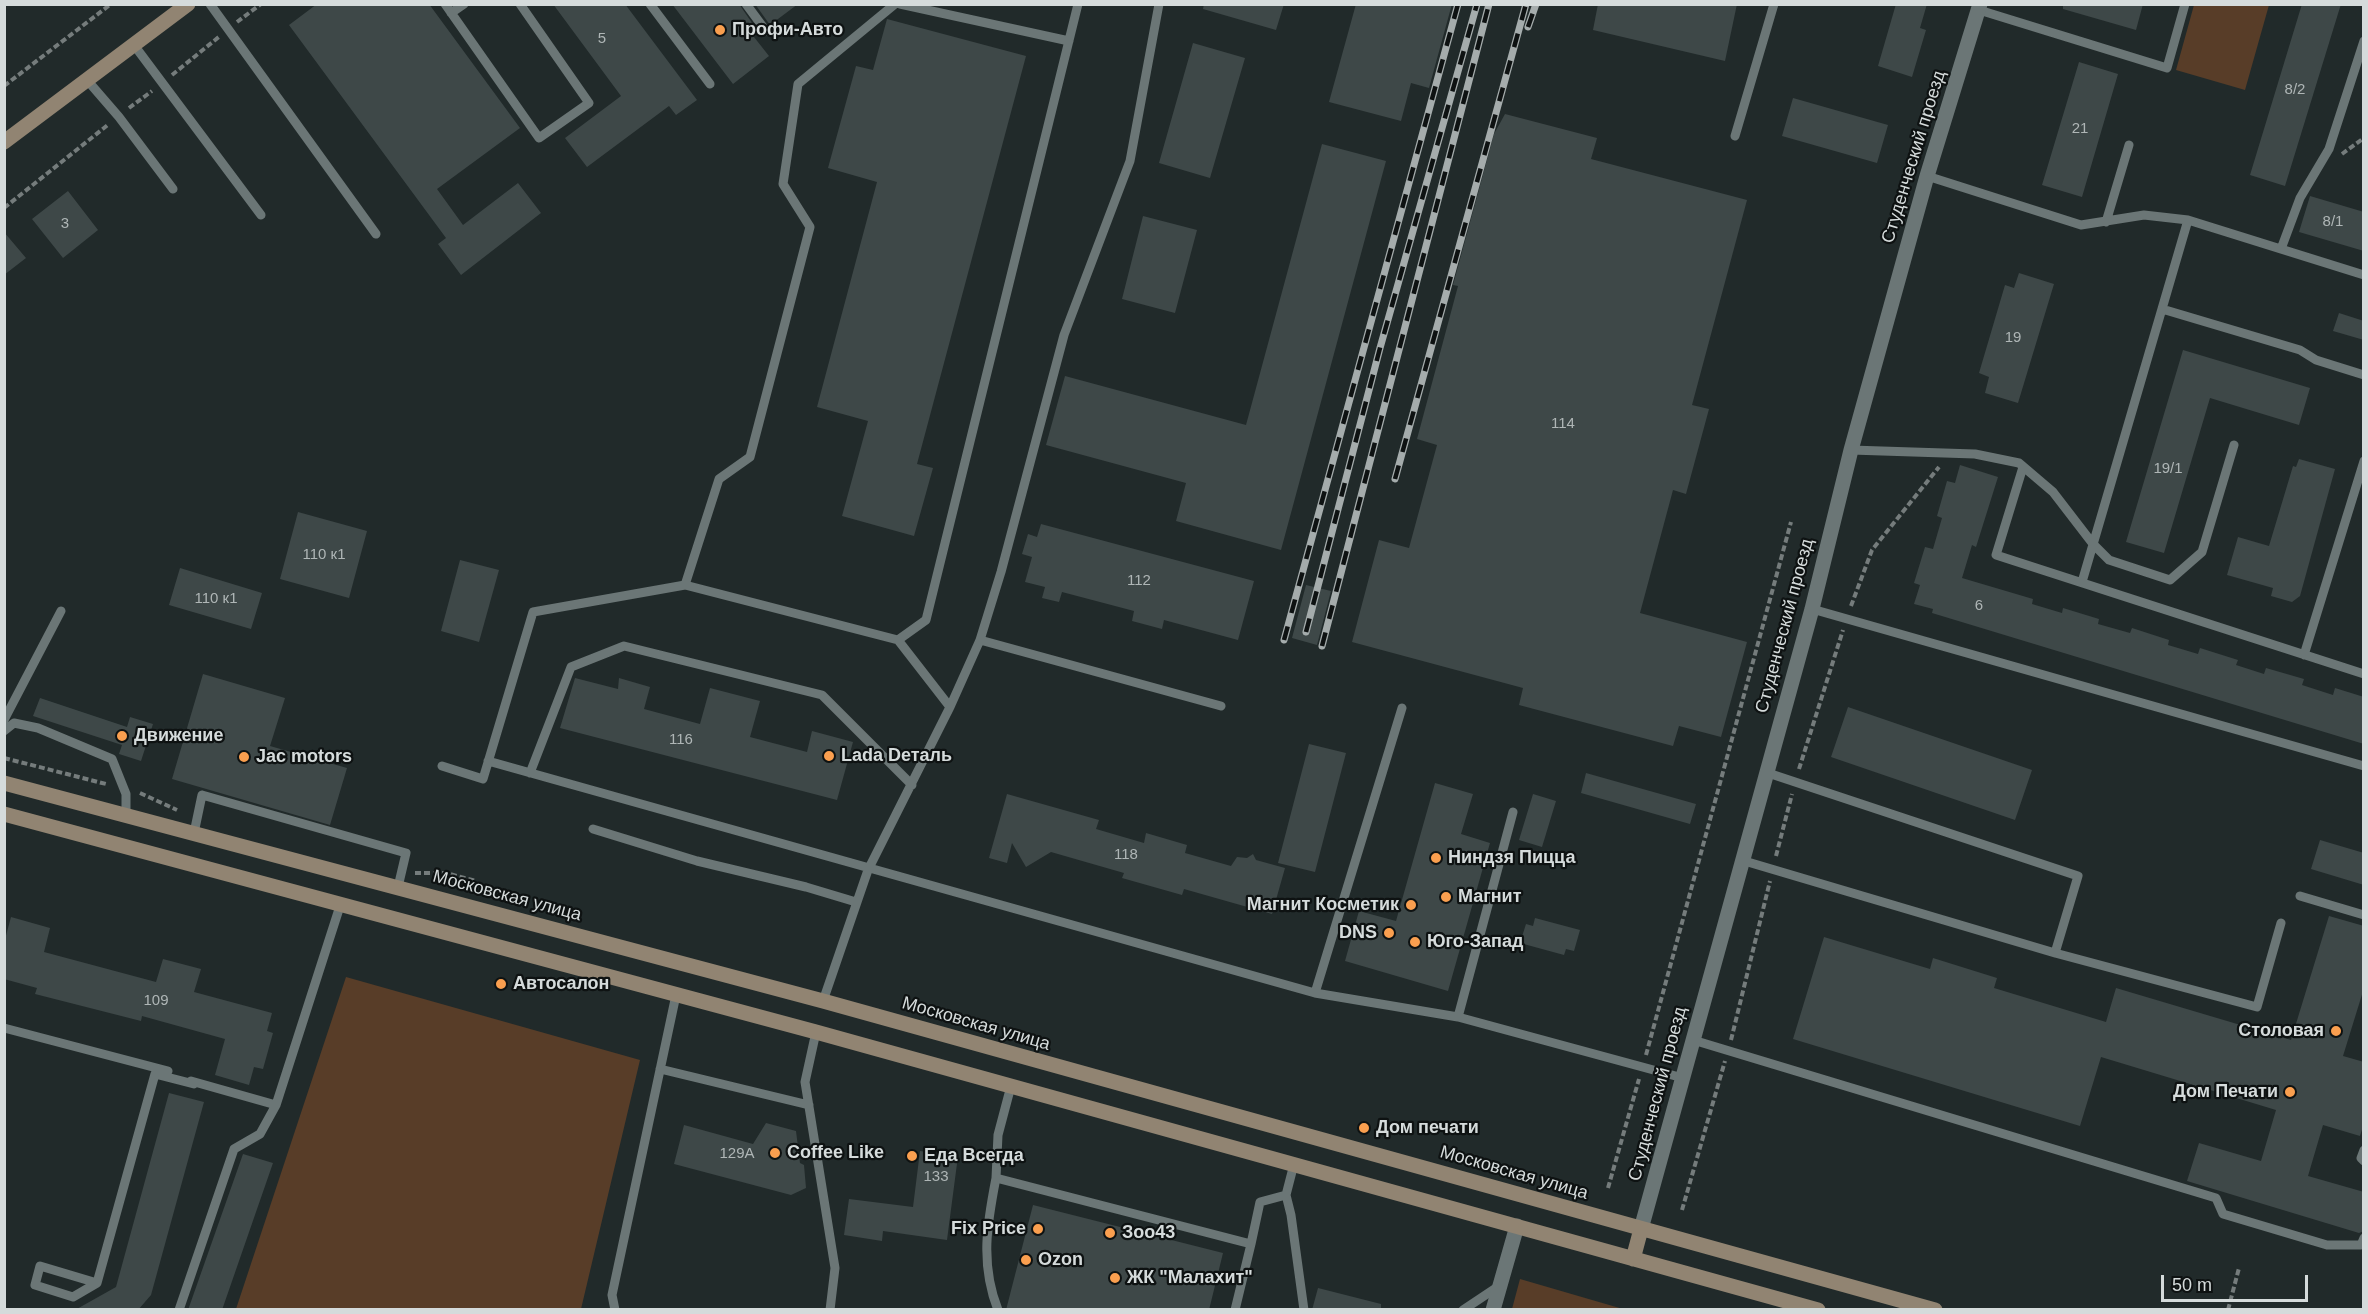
<!DOCTYPE html>
<html>
<head>
<meta charset="utf-8">
<style>
  body { margin:0 }
  #map { position:relative; width:2368px; height:1314px; overflow:hidden; background:#212a2a; font-family:Arial,sans-serif }
  canvas { display:block }
  .frame { position:absolute; inset:0; border:6px solid #d5dbdb; pointer-events:none }
  .scale { position:absolute; left:2161px; top:1275px; width:147px; height:27px; box-sizing:border-box; border:3px solid #d5dbdb; border-top:0; padding-left:8px; font-size:18px; line-height:21px; white-space:nowrap; color:#d5dbdb; -webkit-text-stroke:4px #0e1212; paint-order:stroke }
</style>
</head>
<body>
<div id="map">
<canvas width="2368" height="1314"></canvas>
<div class="frame"></div>
<div class="scale">50 m</div>
</div>
<script>
const ctx = document.querySelector('canvas').getContext('2d');
ctx.lineJoin = 'round';
function fill(path, color) {
  ctx.fillStyle = color;
  ctx.fill(path, 'evenodd');
}
function stroke(path, color, width, dash) {
  ctx.strokeStyle = color;
  ctx.lineWidth = width;
  ctx.lineCap = dash ? 'butt' : 'round';
  ctx.setLineDash(dash || []);
  ctx.stroke(path);
}
function label(font, color, halo, rows, align = 'center') {
  ctx.font = font + ' Arial,sans-serif';
  ctx.lineWidth = 4.5;
  ctx.setLineDash([]);
  ctx.textBaseline = 'middle';
  ctx.strokeStyle = halo;
  ctx.fillStyle = color;
  for (const [text, x, y, turn = 0] of rows) {
    ctx.save();
    ctx.translate(x, y);
    ctx.rotate((+turn || 0) * Math.PI / 180);
    ctx.textAlign = isNaN(turn) ? turn : align;
    if (halo) ctx.strokeText(text, 0, 0);
    ctx.fillText(text, 0, 0);
    ctx.restore();
  }
}
fill(new Path2D(`
  M2194,5h75l-24,85 -69,-20z
  M346,977l294,83 -59,249h-345z
  M1520,1279l103,30h-111z`), '#583d28');
fill(new Path2D(`
  M317,4h112l91,124 -83,61 26,36 55,-42 23,30 -80,62 -23,-31 8,-6 -157,-213z
  M553,4h72l72,96 -21,15 -7,-9 -82,61 -22,-29 56,-42z
  M672,4h67l20,29 -5,4 15,19 -36,28z
  M755,4h43l-28,21z
  M1204,4h80l-8,26 -73,-21z
  M1356,4h96l-23,84 -18,-5 -10,38 -72,-19z
  M1598,4h139l-12,57 -132,-31z
  M1896,4h31l-7,24 6,2 -14,47 -34,-11z
  M2063,4h80l-7,26 -73,-21z
  M2302,4h39l-56,182 -35,-11z
  M887,19l139,37 -109,408 16,4 -19,68 -72,-20 26,-95 -51,-14 60,-225 -49,-14 28,-102 17,4z
  M1193,43l52,15 -35,120 -51,-15z
  M2079,62l39,12 -36,123 -40,-12z
  M1793,98l95,27 -11,38 -95,-27z
  M1505,114l92,24 -6,21 156,41 -55,205 17,4 -23,85 -13,-4 -33,123 107,29 -26,95 -42,-11 -6,20 -154,-41 4,-17 -171,-46 27,-102 30,8 28,-103 -20,-6 41,-153 -5,-1 41,-151z
  M1322,144l64,17 -105,389 -105,-29 10,-38 -140,-38 19,-69 181,49z
  M68,191l30,39 -35,28 -31,-39z
  M2310,196l54,16v39l-65,-19z
  M1143,216l54,14 -22,83 -53,-14z
  M4,232l22,26 -22,17z
  M2019,273l35,11 -36,119 -33,-10 4,-16 -10,-4 26,-88 9,3z
  M2339,313l25,8v19l-31,-9z
  M2183,350l127,38 -11,37 -89,-27 -46,155 -38,-11z
  M2299,459l36,10 -35,127 -8,6 -21,-6 2,-8 -46,-13 11,-38 31,9 24,-80 3,1z
  M1960,465l38,12 -22,70 -4,-2 -10,33 71,21 -1,5 30,9 1,-5 36,11 -1,5 32,9 2,-5 37,12 -1,5 30,9 2,-6 38,12 -2,5 28,9 2,-6 38,11 -2,6 31,10 2,-7 29,9v47l-432,-131 1,-4 -19,-5 6,-19 -6,-2 11,-36 8,2 9,-31 -5,-2 10,-35 8,2z
  M298,512l69,19 -18,67 -69,-19z
  M1041,524l213,57 -16,59 -74,-20 -2,9 -30,-8 2,-10 -72,-19 -3,10 -17,-4 3,-11 -20,-5 7,-25 -10,-3 6,-20 9,3z
  M460,560l39,10 -20,72 -38,-11z
  M180,568l82,25 -11,36 -82,-24z
  M1306,585l25,6 -14,54 -25,-7z
  M203,674l82,24 -15,48 77,22 -17,57 -158,-46z
  M575,678l43,11 1,-11 31,9 -6,22 56,15 10,-36 50,13 -10,36 57,15 5,-21 41,11 -16,58 -277,-72z
  M40,698l87,29 3,-10 23,7 -12,37 -22,-7 3,-9 -89,-29z
  M1848,707l184,63 -17,50 -184,-63z
  M1309,744l37,9 -31,119 -37,-9z
  M1586,773l110,31 -6,20 -109,-31z
  M1435,783l38,11 -12,40 29,9 -42,148 -103,-30 14,-50 37,10z
  M1007,794l92,26 -3,9 48,14 2,-10 41,12 -2,8 46,13 6,-9 10,1 6,-4 3,6 29,8 -13,46 -88,-25 -2,6 -60,-17 2,-5 -73,-21 -25,15 -14,-24 -5,20 -18,-5z
  M1533,794l23,7 -14,46 -23,-7z
  M2320,840l44,13v32l-53,-16z
  M2329,916l35,10v62l-21,68 21,6v61l-4,13 -37,-11 -15,51 56,16v39l-5,2 -172,-52 12,-38 62,18 15,-51 -175,-53 -21,69 -287,-87 31,-102 106,32 3,-11 64,20 -3,10 112,34 10,-34 175,52z
  M11,917l39,11 -6,24 112,30 7,-23 38,10 -7,23 78,21 -5,18 6,2 -10,36 -9,-2 -5,18 -34,-10 10,-36 -83,-23 -1,5 -106,-27 2,-6 -33,-9v-36z
  M1535,918l45,12 -6,21 -8,-2 -2,6 -44,-12 6,-19 7,2z
  M169,1093l35,9 -53,193 -13,15h-63l41,-23z
  M766,1123l30,8 4,32 4,2 2,23 -15,7 -117,-31 10,-39 69,19z
  M920,1151l38,5 -11,84 -64,-9 -1,10 -38,-6 5,-36 64,8z
  M243,1154l30,9 -51,147h-34z
  M1033,1205l190,48 -14,57h-203z
  M1318,1288l63,16v6h-69z`), '#3e4848');
stroke(new Path2D(`
  M237,22l24,-18
  M172,75l48,-39
  M4,86l107,-82
  M129,108l23,-17
  M2342,154l22,-16
  M4,208l105,-84
  M1851,606l21,-56 67,-83
  M4,758l102,26
  M1799,769l44,-139
  M140,793l37,17
  M1776,856l16,-62
  M415,873h31l30,8
  M1731,1040l39,-159
  M1646,1055l145,-533
  M1608,1188l31,-109
  M1682,1210l43,-149
  M2228,1310l11,-42`), '#757c7c', 4, [6, 3]);
stroke(new Path2D(`
  M210,4l166,230
  M445,4l94,134 50,-35 -69,-99
  M650,4l60,80
  M746,4l20,27
  M895,4l-97,80 -15,100 27,43 -60,230 -31,22 -34,106 213,55 52,67
  M900,4l169,37
  M1979,10l188,58 18,-64
  M451,13l13,-9
  M134,45l127,170
  M87,80l32,37 54,72
  M1735,136l39,-132
  M1927,176l154,49 63,-10 44,5 176,55
  M2106,222l23,-77
  M2281,249l19,-51 29,-49 35,-108
  M2162,309l138,41 16,10 48,15
  M1851,450l124,4 44,9 34,29 40,52 16,16 61,20 32,-28 32,-107
  M2023,467l-27,88 368,119
  M2082,582l106,-362
  M1812,609l552,157
  M898,640l28,-20 152,-616
  M980,640l241,66
  M2304,655l60,-194
  M4,720l57,-109
  M4,731l10,-8 24,5 74,31 14,35v20
  M488,761l827,232 143,24
  M442,766l41,13 50,-167 152,-27
  M1765,772l313,104 -23,77
  M530,773l41,-106 53,-21 198,49 90,90
  M1513,812l-55,205 225,61
  M593,829l104,32 109,26 50,15
  M194,833l8,-38 204,58 -8,34
  M1741,860l314,93 202,54 24,-84
  M2300,896l64,19
  M1315,993l87,-285
  M823,1001l45,-131 82,-163 30,-67 21,-68 63,-237 66,-174 29,-157
  M4,1028l164,43
  M816,1032l-11,50 30,186 -5,42
  M1693,1040l523,158 7,16 104,31h34l3,-7
  M660,1069l149,36
  M191,1081l85,24
  M2364,1150l-3,8 3,3
  M1294,1164l-8,31 5,20 13,95
  M996,1178l2,-43 13,-49
  M1251,1244l9,-42 26,-7
  M97,1283l-24,14 -38,-12 5,-19 57,17 58,-209 39,10
  M179,1310l55,-161 26,-15 16,-29 64,-199
  M615,1310l-3,-15 64,-300
  M998,1310c-18,-46 -11,-86 -2,-132l255,66 -16,66
  M1463,1310l36,-24`), '#6b7676', 9);
stroke(new Path2D(`
  M1641,1229l171,-620 39,-159 76,-274 53,-172
  M1493,1310l24,-84`), '#6b7676', 15);
stroke(new Path2D(`
  M4,142l184,-138
  M4,783l819,218 1112,309
  M4,814l812,218 1002,278
  M1633,1259l8,-30`), '#918472', 15);
const rail = new Path2D(`
  M1528,27l8,-23
  M1395,479l131,-475
  M1306,632l74,-284 97,-344
  M1284,640l174,-636
  M1322,646l167,-642`);
stroke(rail, '#a5acac', 7);
stroke(rail, '#0e1212', 4.5, [14]);
for (const [x, y, r, color] of [
  [720,30,6,"#fa9f4f"],
  [122,736,6,"#fa9f4f"],
  [829,756,6,"#fa9f4f"],
  [244,757,6,"#fa9f4f"],
  [1436,858,6,"#fa9f4f"],
  [1446,897,6,"#fa9f4f"],
  [1411,905,6,"#fa9f4f"],
  [1389,933,6,"#fa9f4f"],
  [1415,942,6,"#fa9f4f"],
  [501,984,6,"#fa9f4f"],
  [2336,1031,6,"#fa9f4f"],
  [2290,1092,6,"#fa9f4f"],
  [1364,1128,6,"#fa9f4f"],
  [775,1153,6,"#fa9f4f"],
  [912,1156,6,"#fa9f4f"],
  [1038,1229,6,"#fa9f4f"],
  [1110,1233,6,"#fa9f4f"],
  [1026,1260,6,"#fa9f4f"],
  [1115,1278,6,"#fa9f4f"]
]) {
  const dot = new Path2D();
  dot.arc(x, y, r, 0, 2 * Math.PI);
  ctx.fillStyle = color;
  ctx.fill(dot);
  stroke(dot, '#0e1212', 2);
}
label('15px', '#afb6b6', null, [
  ["5",602,39],
  ["8/2",2295,90],
  ["21",2080,129],
  ["8/1",2333,222],
  ["3",65,224],
  ["19",2013,338],
  ["114",1563,424],
  ["19/1",2168,469],
  ["110 к1",324,555],
  ["112",1139,581],
  ["110 к1",216,599],
  ["6",1979,606],
  ["116",681,740],
  ["118",1126,855],
  ["109",156,1001],
  ["129А",737,1154],
  ["133",936,1177]
]);
label('bold 18px', '#d5dbdb', '#0e1212', [
  ["Профи-Авто",732,30],
  ["Движение",134,736],
  ["Lada Dеталь",841,756],
  ["Jac motors",256,757],
  ["Ниндзя Пицца",1448,858],
  ["Магнит",1458,897],
  ["Магнит Косметик",1399,905,"right"],
  ["DNS",1377,933,"right"],
  ["Юго-Запад",1427,942],
  ["Автосалон",513,984],
  ["Столовая",2324,1031,"right"],
  ["Дом Печати",2278,1092,"right"],
  ["Дом печати",1376,1128],
  ["Coffee Like",787,1153],
  ["Еда Всегда",924,1156],
  ["Fix Price",1026,1229,"right"],
  ["Зоо43",1122,1233],
  ["Ozon",1038,1260],
  ["ЖК \"Малахит\"",1127,1278]
], 'left');
label('18px', '#d5dbdb', '#0e1212', [
  ["Студенческий проезд",1914,157,-73],
  ["Студенческий проезд",1785,626,-75],
  ["Московская улица",507,896,15],
  ["Московская улица",976,1024,16],
  ["Студенческий проезд",1658,1094,-75],
  ["Московская улица",1514,1173,16]
]);
</script>
</body>
</html>
